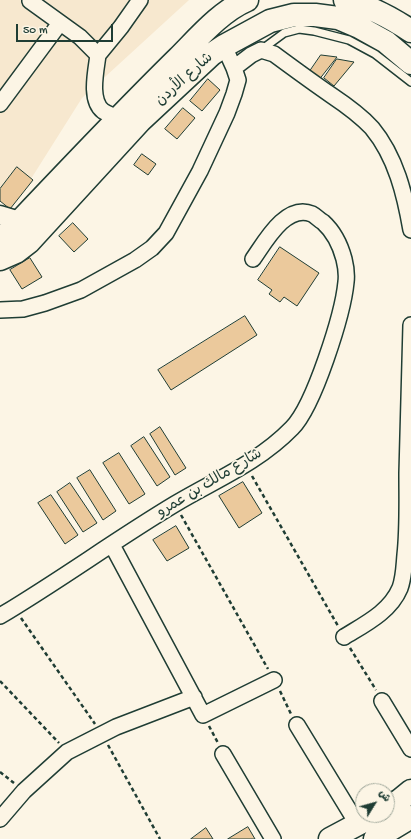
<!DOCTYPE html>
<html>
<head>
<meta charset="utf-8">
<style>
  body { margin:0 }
  #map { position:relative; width:411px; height:839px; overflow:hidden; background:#fcf5e5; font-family:"Gochi Hand","Playpen Sans Arabic",sans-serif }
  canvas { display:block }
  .north { position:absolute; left:355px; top:783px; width:40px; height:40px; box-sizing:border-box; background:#fcf5e5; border:1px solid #a4ab9e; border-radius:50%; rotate:53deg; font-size:11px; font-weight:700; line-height:16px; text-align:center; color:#1f3d34 }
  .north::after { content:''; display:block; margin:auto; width:14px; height:18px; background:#1f3d34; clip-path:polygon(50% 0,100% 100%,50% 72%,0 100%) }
  .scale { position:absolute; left:16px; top:24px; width:97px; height:18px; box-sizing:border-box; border:2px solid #1f3d34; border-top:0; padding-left:5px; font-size:12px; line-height:14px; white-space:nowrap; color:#1f3d34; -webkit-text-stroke:3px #fcf5e5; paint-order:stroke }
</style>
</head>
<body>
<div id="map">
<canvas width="411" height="839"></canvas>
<div class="north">ش</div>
<div class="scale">50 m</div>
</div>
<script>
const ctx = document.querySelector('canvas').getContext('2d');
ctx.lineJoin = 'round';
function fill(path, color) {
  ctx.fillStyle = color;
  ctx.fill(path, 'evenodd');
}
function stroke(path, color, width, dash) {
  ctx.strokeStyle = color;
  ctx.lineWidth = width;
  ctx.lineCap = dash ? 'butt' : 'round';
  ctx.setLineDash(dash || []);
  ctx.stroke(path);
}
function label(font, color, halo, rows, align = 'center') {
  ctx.font = font + ' "Gochi Hand","Playpen Sans Arabic",sans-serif';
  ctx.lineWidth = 3.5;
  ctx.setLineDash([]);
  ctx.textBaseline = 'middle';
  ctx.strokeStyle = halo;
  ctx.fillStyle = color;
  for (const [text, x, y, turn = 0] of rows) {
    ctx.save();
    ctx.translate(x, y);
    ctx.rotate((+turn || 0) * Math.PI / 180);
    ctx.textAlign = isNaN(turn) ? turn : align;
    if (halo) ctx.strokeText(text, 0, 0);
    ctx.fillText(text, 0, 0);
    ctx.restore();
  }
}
fill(new Path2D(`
  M0,0h189l-107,98 -53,84 -29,20z`), '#f7e8cf');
const building = new Path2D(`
  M321,55l16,2 -19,24 -10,-7z
  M337,59l17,3 -20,24 -10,-8z
  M208,79l12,11 -18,21 -12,-10z
  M183,108l12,10 -18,21 -12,-10z
  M142,154l14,10 -8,11 -14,-10z
  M17,167l16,13 -23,29 -10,-8v-12z
  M73,223l15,16 -14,13 -15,-16z
  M280,247l39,26 -22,33 -13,-9 -4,5 -11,-8 3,-4 -14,-10z
  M30,258l12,19 -20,12 -12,-19z
  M245,316l12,19 -86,55 -13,-20z
  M160,427l26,41 -11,7 -25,-41z
  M144,437l26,40 -13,9 -26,-40z
  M119,453l26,41 -16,10 -26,-41z
  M90,470l26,41 -13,9 -26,-42z
  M243,482l19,31 -23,15 -20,-32z
  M70,483l27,40 -14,9 -26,-40z
  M51,495l27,40 -13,9 -27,-41z
  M176,526l13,22 -22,13 -14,-21z
  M248,827l7,12h-27z
  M206,828l7,11h-22z`);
fill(building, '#ebc99c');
stroke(building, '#1f3d34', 1);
const service = new Path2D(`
  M261,50l23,-17 15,-4 15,2 35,9 26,14 36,28`);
const minor = new Path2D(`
  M30,1l50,36 18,18c-2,16 -9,45 5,56 5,3 10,5 15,7
  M98,55l23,-28 19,-27
  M234,68l17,-13 10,-5 13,4c19,14 38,28 57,41 15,10 29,20 41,33 24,29 33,67 39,102
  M0,104l60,-81
  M0,310l23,-1 22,-6 36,-13 54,-30 17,-12 14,-15 34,-62 27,-58 7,-19 4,-14 -4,-12 -10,-22
  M112,545l91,170 71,-35
  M0,616c59,-35 115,-76 175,-112 40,-24 83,-41 117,-76 22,-22 51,-114 54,-146 1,-8 0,-15 -2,-23 -4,-15 -10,-27 -21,-37 -4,-2 -7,-6 -11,-8 -26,-11 -47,28 -59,45
  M344,637c21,-13 46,-25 56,-49 4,-11 4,-22 5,-33 3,-27 2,-54 2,-82 1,-49 3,-99 4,-148
  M382,701l29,48
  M297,725l61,100
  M223,754l50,85
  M0,819l24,-28 43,-39 49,-25 78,-30`);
const tertiary = new Path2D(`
  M0,215l20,6`);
const trunk = new Path2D(`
  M345,0c24,6 45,17 66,31
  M0,237l8,-4 12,-12c52,-55 104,-110 158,-163 20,-20 43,-47 69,-58
  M0,259l16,-7 13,-10 111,-121 72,-67 12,-8 46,-25 24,-6h21l23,3 21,9 27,15 25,21
  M387,808l13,-8 11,-9
  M330,839l45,-24
  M375,839l36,-22`);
stroke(service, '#1f3d34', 10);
stroke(minor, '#1f3d34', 18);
stroke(tertiary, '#1f3d34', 21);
stroke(trunk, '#1f3d34', 25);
stroke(new Path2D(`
  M252,476l86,150
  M181,515l87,154
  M21,618l74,106
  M350,648l26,42
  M0,681l59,62
  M280,691l11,23
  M209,726l9,17
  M108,745l52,94
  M0,772l14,11`), '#1f3d34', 2.5, [4, 3]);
stroke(service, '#fcf5e5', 7);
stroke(minor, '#fcf5e5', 15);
stroke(tertiary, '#fcf5e5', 18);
stroke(trunk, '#fcf5e5', 22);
label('15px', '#1f3d34', '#fcf5e5', [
  ["شارع الأردن",185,80,-42],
  ["شارع مالك بن عمرو",210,484,-31]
]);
</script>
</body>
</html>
